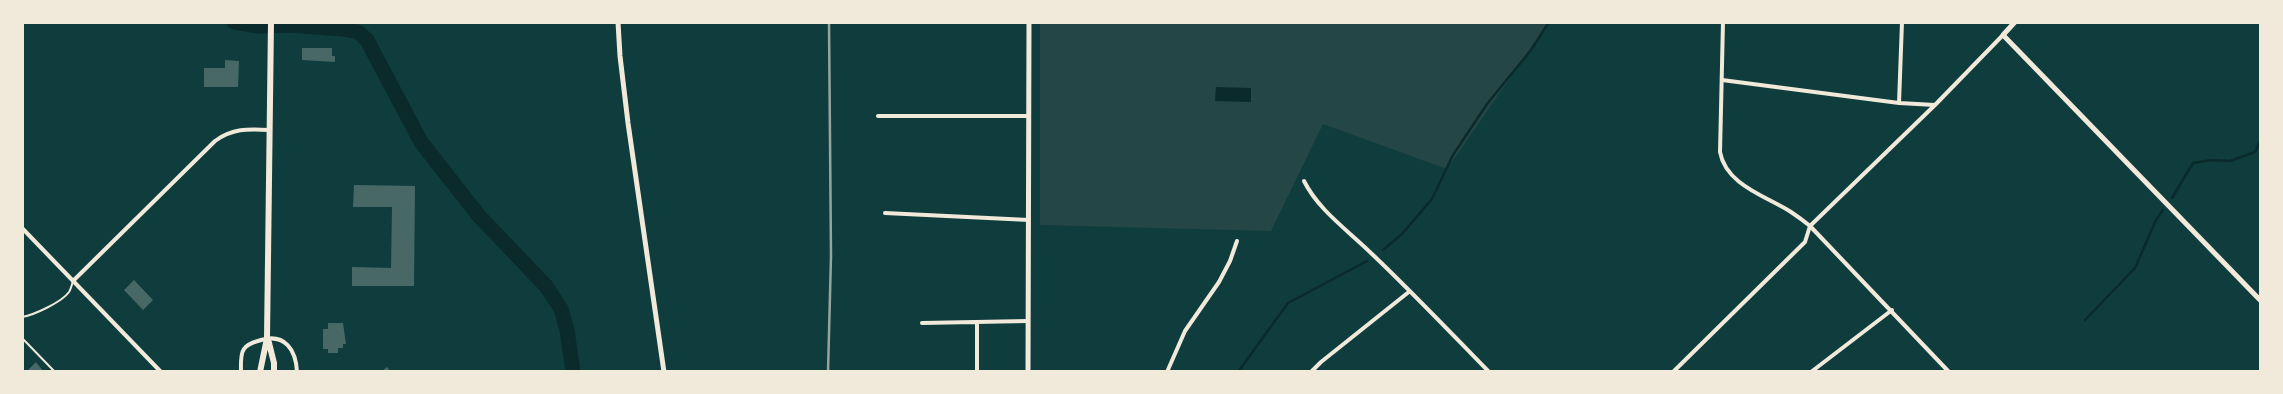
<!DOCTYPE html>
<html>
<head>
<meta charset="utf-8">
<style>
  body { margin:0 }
  #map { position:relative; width:2283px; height:394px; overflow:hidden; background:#0f3d3e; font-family:Quicksand,sans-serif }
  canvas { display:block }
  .frame { position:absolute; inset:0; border:24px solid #f1e9da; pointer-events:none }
</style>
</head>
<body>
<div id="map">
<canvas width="2283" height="394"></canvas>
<div class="frame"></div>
</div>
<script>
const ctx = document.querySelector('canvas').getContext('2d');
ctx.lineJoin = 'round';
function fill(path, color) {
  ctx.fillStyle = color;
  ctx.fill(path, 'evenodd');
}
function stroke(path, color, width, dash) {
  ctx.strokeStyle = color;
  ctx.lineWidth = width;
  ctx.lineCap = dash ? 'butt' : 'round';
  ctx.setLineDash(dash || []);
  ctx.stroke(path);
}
fill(new Path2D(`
  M1040,23h508l-101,146 -124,-45 -52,107 -231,-6z`), '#244646');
fill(new Path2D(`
  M1216,87l35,1v14l-36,-1z`), '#0a2a2b');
stroke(new Path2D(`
  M2172,198l21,-35 18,-3 19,1 25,-9 5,-11
  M1383,250l19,-16 30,-35 21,-44 34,-51 44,-54 18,-28
  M2085,320l50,-52 21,-48 7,-10
  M1238,372l50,-69 79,-42`), '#0a2a2b', 2.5);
stroke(new Path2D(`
  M234,22l24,4 30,-1 55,4 15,3 9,8 54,102 58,74 67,70 15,23 6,21 6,42`), '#0a2a2b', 15);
fill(new Path2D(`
  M302,48h30v8h3v6l-33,-2z
  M225,60l14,1 -1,26h-34v-19h21z
  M354,185l61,1 -1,100h-62v-19l39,1 1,-61h-39z
  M134,280l19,20 -10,10 -19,-20z
  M328,323h15l3,21h-3v4h-5v5h-10v-4h-5v-20h5z
  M36,362l8,10h-18z
  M387,367l4,5h-10z`), '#486865');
stroke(new Path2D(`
  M22,317c12,-2 40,-15 47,-25 2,-3 3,-8 4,-11
  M22,338l33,34`), '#f1e9da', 2);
stroke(new Path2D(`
  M1723,22l-3,130c6,33 46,44 71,60 6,4 13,9 19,14l139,146
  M1722,80l177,23 36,2
  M1899,103l3,-81
  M878,116h150
  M1304,181c15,30 45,50 68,73 40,38 78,78 117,118
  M885,213l144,7
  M22,228l139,144
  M73,281l142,-140c18,-13 33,-12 55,-11
  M977,322v50
  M922,323l106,-2
  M241,372c0,-7 -1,-18 3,-23 4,-6 11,-7 17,-9 24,-7 35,10 36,32
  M1167,372l18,-41 34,-49 11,-21 7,-20
  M1311,372l10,-10 89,-71
  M1673,372l132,-130 5,-16 125,-121 68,-70
  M1811,372l81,-62`), '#f1e9da', 4);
stroke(new Path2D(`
  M618,22l2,34 8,67 36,249
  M2015,22l-12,13 257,265
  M1028,372l1,-350`), '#f1e9da', 5);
stroke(new Path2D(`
  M268,339l6,24v9
  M260,372l7,-34 4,-316`), '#f1e9da', 6);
stroke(new Path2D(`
  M828,372l3,-116 -2,-234`), '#97a49c', 2.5);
</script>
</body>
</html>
